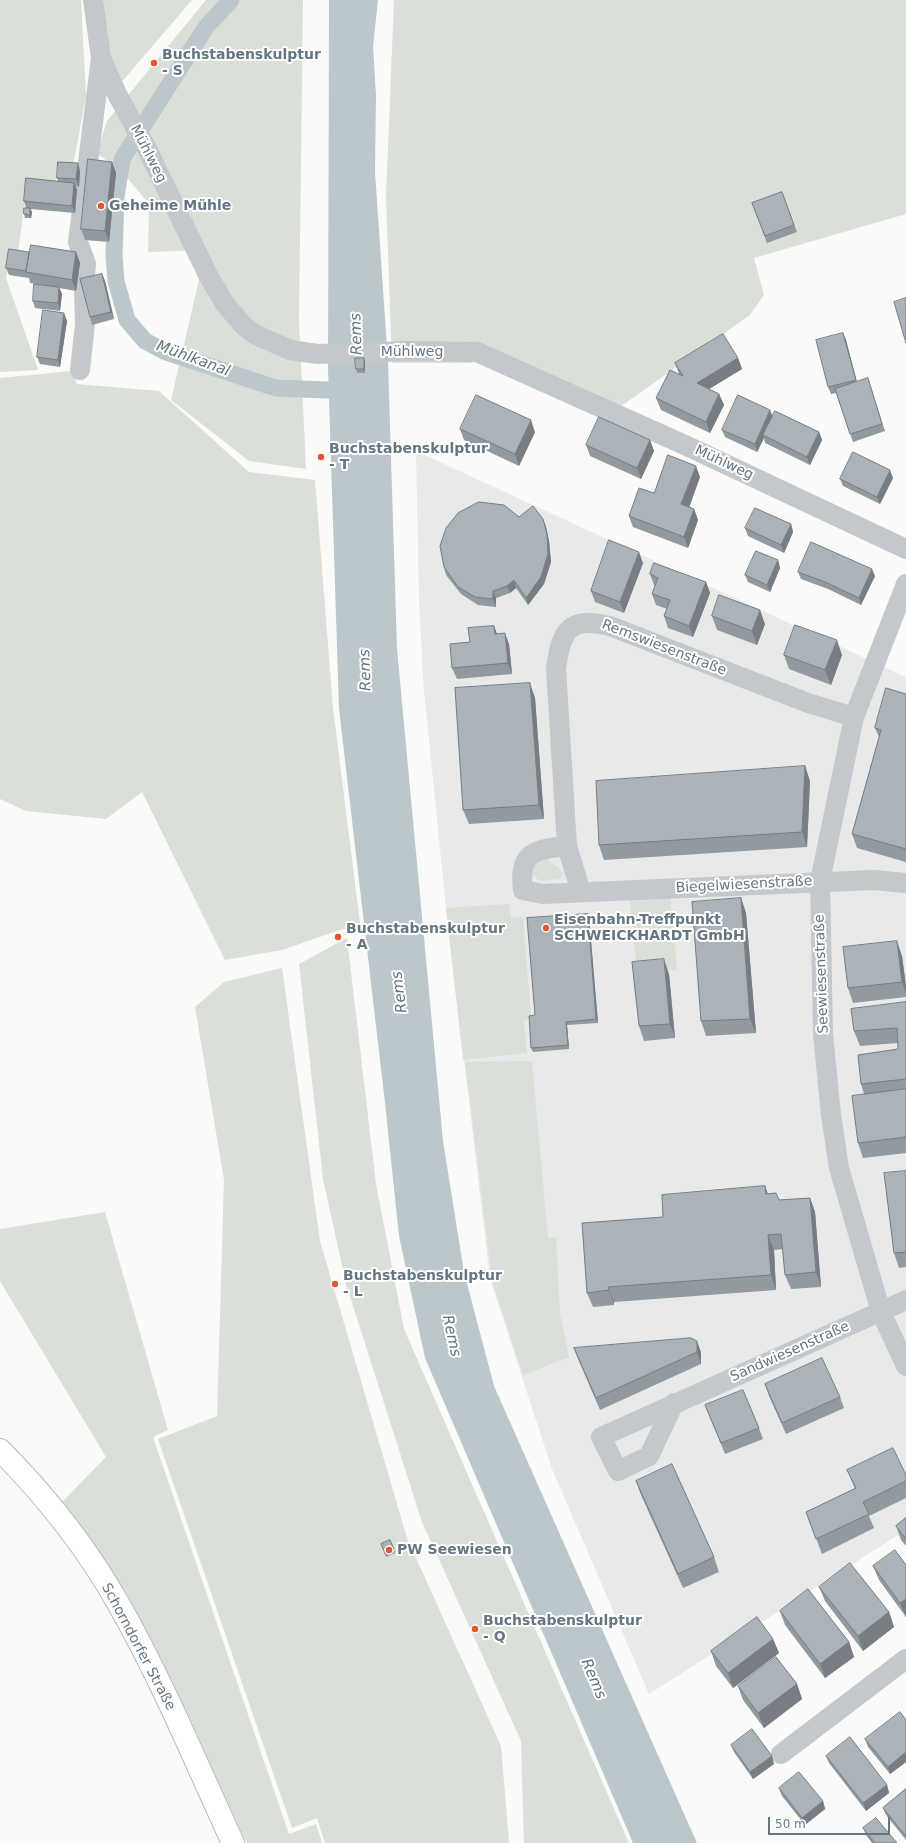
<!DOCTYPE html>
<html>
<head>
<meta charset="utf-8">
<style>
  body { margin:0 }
  #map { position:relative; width:906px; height:1843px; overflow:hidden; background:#fafaf8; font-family:"DejaVu Sans",sans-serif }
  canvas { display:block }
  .scale { position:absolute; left:768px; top:1817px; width:122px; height:18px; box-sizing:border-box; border:2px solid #657683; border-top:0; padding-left:5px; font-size:12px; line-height:14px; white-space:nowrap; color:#657683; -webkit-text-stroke:3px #fff; paint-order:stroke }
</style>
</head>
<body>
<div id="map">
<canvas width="906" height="1843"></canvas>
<div class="scale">50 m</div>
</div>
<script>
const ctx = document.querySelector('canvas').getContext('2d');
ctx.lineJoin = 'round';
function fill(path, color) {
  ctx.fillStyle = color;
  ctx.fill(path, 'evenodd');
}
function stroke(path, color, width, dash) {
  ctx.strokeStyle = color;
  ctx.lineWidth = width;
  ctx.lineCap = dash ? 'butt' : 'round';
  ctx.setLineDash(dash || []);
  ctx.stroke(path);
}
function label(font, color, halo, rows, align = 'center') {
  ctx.font = font + ' "DejaVu Sans",sans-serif';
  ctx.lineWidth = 4;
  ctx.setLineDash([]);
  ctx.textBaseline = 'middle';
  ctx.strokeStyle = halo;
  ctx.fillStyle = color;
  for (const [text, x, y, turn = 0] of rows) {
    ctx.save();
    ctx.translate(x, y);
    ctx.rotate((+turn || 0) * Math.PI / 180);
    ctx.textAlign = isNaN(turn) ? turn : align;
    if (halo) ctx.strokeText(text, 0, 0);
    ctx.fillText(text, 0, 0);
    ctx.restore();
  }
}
fill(new Path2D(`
  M416,451l490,226v853l-257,164 -97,-225 -62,-190 -44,-371 -22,-217 -5,-89z`), '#e8e9e9');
fill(new Path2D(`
  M0,0h81l5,96 -13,70 -15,-1 -3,21 -28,-3 -9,71h-8l-4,24 32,92 -38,2z
  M100,0h92l-72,84 -10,-18z
  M206,0h97l-4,320 7,149 -57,-8 -78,-61 35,-150 -58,2 1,-48 -25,-30 -27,-21 10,-32z
  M394,0h512v214l-152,44 10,37 -14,20 -140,99 -135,-57 -3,6h-80l-6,-166z
  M72,371l5,13 82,7 90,81 66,8 18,228 27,215 -78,27 -57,10 -83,-168 -36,27 -80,-8 -26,-12v-421z
  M545,858l15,11 3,6 -3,4 -20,2 -9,-7 1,-11z
  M670,894l7,76 -40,3 -7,-76z
  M509,904l2,14 12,-1 8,101 -7,2 3,33 -64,7 -17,-152z
  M347,938l29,246 28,145 225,514h-105l-3,-102 -99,-219 -76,-238 -23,-105 -24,-215z
  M282,968l38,273 87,297 94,208 8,97h-184l-8,-25 -25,10 -134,-389 59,-23 7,-236 -29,-173 29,-25z
  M532,1061l16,177 8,-1 4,77 9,43 -46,18 -31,-95 -27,-218z
  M105,1212l63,218 -15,7 136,397 27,-10 6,19h-75l-186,-340 45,-46 -106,-176v-52z`), '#dadfd7');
fill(new Path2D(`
  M329,0h49l-5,46 3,49 -1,77 13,190 9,287 46,492 21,131 30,114 203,457h-64l-208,-485 -26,-122 -14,-133 -46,-394 -11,-341z`), '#bbc7cb');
stroke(new Path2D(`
  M231,0l-25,27 -84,132 -6,38 -2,59 2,25 11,39 18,21 21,11 110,36 76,3`), '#bbc7cb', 17);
const major = new Path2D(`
  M0,1450c45,45 86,97 118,153 44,77 78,160 115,240`);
stroke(major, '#b5babe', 24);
stroke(new Path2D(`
  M93,0l8,58 16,36 32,59 59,122 17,29 18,21 11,9 36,16 28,4 91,-3 68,1 210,94 219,103
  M80,370l5,-46 -1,-33 2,-27 -8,-22 23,-184
  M906,584l-52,133 -34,164 3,153 8,81 8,53 42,144 25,54
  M567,846l-11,-177c5,-39 13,-53 54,-43l198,77 46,14
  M581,892l-14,-46c-33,3 -49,7 -44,44l20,4 331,-14 32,3
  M674,1403l-25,53 -31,15 -17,-34 305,-137
  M781,1754l125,-95`), '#c3c8cc', 20);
stroke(major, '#fff', 22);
fill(new Path2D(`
  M112,162l4,11 -7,69 -24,-2 -4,-11z
  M80,171l-1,16 -3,-1 1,4 -2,23 -45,-4 2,3 -1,6h-6l-1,-4 2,-6 -2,-7 34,-20 -1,-3z
  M782,192l15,40 -30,11 -15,-40z
  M29,252h47l4,11 -4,28 -17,-3 3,6 -2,17 -25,-3 -2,-7 9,-16 -12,-2 -1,-5 -20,-3 -3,-7z
  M102,274l3,7 9,38 -22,6 -2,-8z
  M64,313l3,8 -7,46 -20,-3 -3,-7z
  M843,333l3,7 11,42 11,-4 17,53 -32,11 -17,-49 -5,1 -3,-7z
  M738,358l4,11 -33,20 10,5 5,11 -14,28 -49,-23 -5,-12 23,-24 -4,-11z
  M365,362v11h-8l-1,-4z
  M772,416l47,16 3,8 -12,25 -45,-22 -1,-5 -7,14 -32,-15 -3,-7z
  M460,429l75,3 -16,34 -55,-26z
  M650,440l4,11 -13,28 -51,-23 -4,-11z
  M700,477l-11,30 5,2 4,11 -10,28 -55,-21 -4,-11 25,-23z
  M893,478l-13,26 -37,-18 -3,-7z
  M519,517l24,2 3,8 3,14 2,21 -7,22 -16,21 -12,-17 -6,5 -14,5v9l-18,-2 -17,-11 -15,-19 -2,-8z
  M791,524l2,8 -9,21 -36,-17 -3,-8z
  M778,560l2,8 -10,24 -22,-10 -3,-7z
  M643,563l-19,50 -29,-11 -4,-11z
  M798,572l77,4 -14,29 -33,-16 -27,-10z
  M650,574l56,8 4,11 -17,44 -25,-9 -4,-12 3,-7 -11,-4 -4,-11 3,-8 -1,-1z
  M712,616l53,8 -8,21 -40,-15z
  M494,626l3,8 12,10 3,30 -55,5 -5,-11 18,-26z
  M784,655h58l-11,30 -42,-16z
  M906,694v168l-49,-14 -5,-14 27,-97 -4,-9z
  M535,698l9,121 -75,5 -6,-14z
  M805,766l5,15 -3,66 -203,13 -5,-15z
  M741,898l5,15 10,120 -50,3 -5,-15z
  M588,914l1,3 9,106 -31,2 2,24 -36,3 -2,-4 4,-33z
  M902,956l4,30v11l-53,6 -5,-15z
  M669,974l6,64 -31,3 -5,-15z
  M906,1002v151l-43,5 -5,-15 6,-49 -3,-10 37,-35v-6l-38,3 -6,-15z
  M906,1171v96l-7,1 -5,-15z
  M765,1186l3,8 11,6 31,-2 5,14 6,75 -30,2 -6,-14 -2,-26 -9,1 2,40 -162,12v3l-21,2 -6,-14 76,-76z
  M574,1348l127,4v12l-101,46 -22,-51z
  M765,1384l75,13 4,11 -58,26 -17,-38z
  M705,1405l54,23 4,11 -38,15z
  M847,1470l59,5v23l-37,18 5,12 -52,26 -16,-42 49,-23z
  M636,1481l78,76 5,15 -36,16 -42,-93z
  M906,1518v28l-5,-6 -5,-14z
  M381,1544l13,5 1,4 -9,4z
  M906,1565v52l-27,-37 -6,-14z
  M819,1587l70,25 5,15 -31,24 -38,-50z
  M780,1611l69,31 5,15 -29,21 -40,-53z
  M773,1639l6,14 -46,35 -17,-22 -5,-15z
  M797,1684l5,15 -38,29 -21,-28 -5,-14z
  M906,1720v42l-16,12 -22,-27 -3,-8z
  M731,1745l41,11 2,8 -21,15 -19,-27z
  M826,1756l61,29 2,8 -23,18 -37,-48z
  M779,1788l44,13 2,8 -20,16 -23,-29z
  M906,1789v51l-20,-25 -3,-7z
  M863,1828l34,15h-25l-6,-8z`), '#929a9f');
fill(new Path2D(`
  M112,162l4,11 -7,69 -4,-11z
  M78,163l2,8 -1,16 -3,-8z
  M74,183l3,7 -2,23 -3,-7z
  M30,208l2,4 -1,6 -1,-3z
  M76,252l4,11 -4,28 -4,-11z
  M102,274l3,7 9,38 -3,-7z
  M59,287l3,7 -2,17 -2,-8z
  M64,313l3,8 -7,46 -2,-7z
  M843,333l3,7 12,47 -2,-7z
  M364,358l1,4v11l-1,-4z
  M738,358l4,11 -41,25 -4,-11z
  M719,394l5,11 -14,28 -4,-11z
  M770,410l3,7 -10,18 1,3 -7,14 -2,-8z
  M531,420l4,12 -16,34 -4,-12z
  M819,432l3,8 -12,25 -3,-8z
  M650,440l4,11 -13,28 -4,-11z
  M696,466l4,11 -14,39 -5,-12z
  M890,470l3,8 -13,26 -3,-7z
  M694,509l4,11 -10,28 -4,-11z
  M543,519l3,8 3,14 2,21 -7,22 -16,21 -2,-7z
  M791,524l2,8 -9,21 -3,-8z
  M639,552l4,11 -19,50 -4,-11z
  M778,560l2,8 -10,24 -3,-7z
  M872,569l3,7 -14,29 -2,-7z
  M514,580l2,8 -6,5 -3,-7z
  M706,582l4,11 -17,44 -4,-11z
  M493,591l3,7v9l-3,-8z
  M760,610l5,14 -8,21 -5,-14z
  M494,626l4,11 -3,-3z
  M505,633l4,11 3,30 -4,-11z
  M837,640l5,15 -11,30 -6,-15z
  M530,683l5,15 9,121 -5,-14z
  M805,766l5,15 -3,66 -5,-15z
  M741,898l5,15 10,120 -6,-14z
  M588,914l1,3 9,106 -2,-4z
  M897,941l5,15 4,30v7l-4,-11z
  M664,959l5,15 6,64 -5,-14z
  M566,1022l1,3 2,24 -1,-4z
  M765,1186l5,15 -4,-7z
  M810,1198l5,14 6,75 -5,-15z
  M768,1235l6,15 2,40 -5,-15z
  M608,1287l6,15v3z
  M697,1341l4,11v12l-4,-12z
  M906,1599v18l-6,-14z
  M889,1612l5,15 -31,24 -5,-15z
  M773,1639l6,14 -46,35 -5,-15z
  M849,1642l5,15 -29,21 -5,-14z
  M797,1684l5,15 -38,29 -6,-15z
  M906,1752v10l-16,12 -2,-7z
  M772,1756l2,8 -21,15 -3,-7z
  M887,1785l2,8 -23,18 -3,-8z
  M823,1801l2,8 -20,16 -3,-7z`), '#777d82');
const building = new Path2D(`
  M88,159l24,3 -7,69 -24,-2z
  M58,162l20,1 -2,16 -19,-1z
  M26,178l48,5 -2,23 -48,-5z
  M782,192l12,33 -29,11 -13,-33z
  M24,208h6v7l-6,-1z
  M31,245l45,7 -4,28 -46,-8z
  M9,249l20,3 -3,19 -20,-3z
  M102,274l9,38 -21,5 -10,-38z
  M34,284l25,3 -1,16 -25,-2z
  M906,298v45l-12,-41z
  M43,310l21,3 -6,47 -21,-3z
  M843,333l13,47 -28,7 -12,-47z
  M723,334l15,24 -41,25 22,11 -13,28 -50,-24 14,-28 13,6 -8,-13z
  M355,358h9v11h-8z
  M868,378l14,46 -32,10 -15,-45z
  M476,395l55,25 -16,34 -55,-25z
  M738,395l32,15 -15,34 -33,-14z
  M775,411l44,21 -12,25 -44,-22z
  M599,417l51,23 -13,28 -51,-23z
  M853,452l37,18 -13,27 -37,-18z
  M668,455l28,11 -15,38 13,5 -10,28 -55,-21 10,-28 15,5z
  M479,502l25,3 15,12 14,-11 10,13 4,15 1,20 -7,23 -15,21 -12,-18 -7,6 -14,5v8l-18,-2 -17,-10 -14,-20 -4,-21 6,-18 12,-15z
  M755,508l36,16 -10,21 -36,-17z
  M609,540l30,12 -19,50 -29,-11z
  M811,542l61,27 -13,29 -34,-16 -27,-10z
  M756,551l22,9 -11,25 -22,-10z
  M654,563l52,19 -17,44 -25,-10 6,-16 -18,-6 6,-16 -8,-4z
  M719,595l41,15 -8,21 -40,-15z
  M795,625l42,15 -12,30 -41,-15z
  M494,626l1,8 10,-1 3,30 -56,5 -2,-24 20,-2 -2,-14z
  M530,683l9,122 -76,5 -8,-122z
  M886,688l20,6v155l-54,-15 29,-104 -6,-2z
  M805,766l-3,66 -203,13 -3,-64z
  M741,898l9,121 -49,2 -9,-119z
  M588,914l8,105 -30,3 2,23 -37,3 -2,-32 6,-1 -8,-97z
  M897,941l5,41 -54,6 -5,-41z
  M664,959l6,65 -31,2 -7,-64z
  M906,1002v77l-45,5 -3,-29 40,-6 -1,-21 -43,3 -3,-22z
  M906,1089v48l-48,6 -6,-47z
  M906,1171v81l-12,1 -10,-80z
  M765,1186l1,8 10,-1 3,7 31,-2 6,74 -31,3 -4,-41 -13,1 3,40 -163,12 1,3 -22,3 -5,-70 81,-6 -1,-22z
  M691,1338l6,3v11l-101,46 -22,-50z
  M822,1358l18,39 -58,26 -17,-39z
  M743,1390l16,38 -38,15 -16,-38z
  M893,1448l13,27v6l-43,21 6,12 -53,25 -10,-27 50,-24 -9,-18z
  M672,1464l42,93 -36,17 -42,-93z
  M906,1518v21l-10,-13z
  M390,1540l4,9 -9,4 -4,-9z
  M895,1550l11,15v34l-6,4 -27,-37z
  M850,1563l39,49 -31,24 -39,-49z
  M808,1589l41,53 -29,22 -40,-53z
  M757,1617l16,22 -45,34 -17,-22z
  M776,1657l21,27 -39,29 -20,-27z
  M900,1712l6,8v32l-18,15 -23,-28z
  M752,1729l20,27 -22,16 -19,-27z
  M850,1737l37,48 -24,18 -37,-47z
  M799,1772l24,29 -21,17 -23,-30z
  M906,1789v47l-23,-28z
  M876,1818l21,25h-22l-12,-15z`);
fill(building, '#aab3b9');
stroke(building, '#777d82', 1);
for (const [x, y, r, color] of [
  [154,63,4,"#e4572e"],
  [101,206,4,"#e4572e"],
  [321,457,4,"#e4572e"],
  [546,928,4,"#e4572e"],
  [338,937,4,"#e4572e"],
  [335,1284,4,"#e4572e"],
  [389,1550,4,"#e4572e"],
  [475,1629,4,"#e4572e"]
]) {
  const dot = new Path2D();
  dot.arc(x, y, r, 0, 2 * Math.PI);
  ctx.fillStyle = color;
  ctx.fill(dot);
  stroke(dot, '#fff', 1.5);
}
label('bold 14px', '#657683', '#fff', [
  ["Buchstabenskulptur",162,55],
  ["- S",162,71],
  ["Geheime Mühle",109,206],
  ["Buchstabenskulptur",329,449],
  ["- T",329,465],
  ["Eisenbahn-Treffpunkt",554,920],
  ["SCHWEICKHARDT GmbH",554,936],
  ["Buchstabenskulptur",346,929],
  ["- A",346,945],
  ["Buchstabenskulptur",343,1276],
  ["- L",343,1292],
  ["PW Seewiesen",397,1550],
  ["Buchstabenskulptur",483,1621],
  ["- Q",483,1637]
], 'left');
label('14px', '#657683', '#fff', [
  ["Mühlweg",148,154,63],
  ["Mühlweg",412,352],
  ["Mühlweg",724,463,25],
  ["Remswiesenstraße",664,648,21],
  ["Biegelwiesenstraße",744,885,-3],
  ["Seewiesenstraße",822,974,-92],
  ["Sandwiesenstraße",790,1352,-24],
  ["Schorndorfer Straße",138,1647,62]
]);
label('italic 15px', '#60757c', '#fff', [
  ["Rems",357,334,-92],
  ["Mühlkanal",193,359,20],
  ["Rems",366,670,-92],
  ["Rems",400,992,-97],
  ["Rems",451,1336,78],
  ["Rems",593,1679,67]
]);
</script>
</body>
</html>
